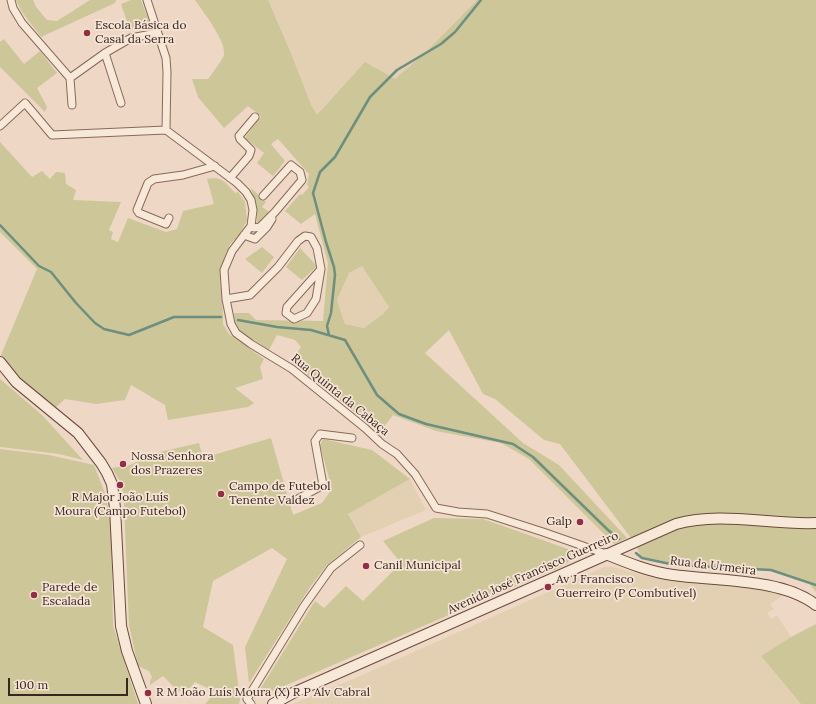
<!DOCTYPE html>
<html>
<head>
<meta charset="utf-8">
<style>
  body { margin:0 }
  #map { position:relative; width:816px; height:704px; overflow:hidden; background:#eed8c5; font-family:Lora,serif }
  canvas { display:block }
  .scale { position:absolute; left:8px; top:678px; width:120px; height:18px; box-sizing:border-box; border:2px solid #39261f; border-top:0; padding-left:5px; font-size:12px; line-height:14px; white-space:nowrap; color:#39261f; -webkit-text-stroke:3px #f5e4d5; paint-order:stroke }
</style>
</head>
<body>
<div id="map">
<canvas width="816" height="704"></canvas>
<div class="scale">100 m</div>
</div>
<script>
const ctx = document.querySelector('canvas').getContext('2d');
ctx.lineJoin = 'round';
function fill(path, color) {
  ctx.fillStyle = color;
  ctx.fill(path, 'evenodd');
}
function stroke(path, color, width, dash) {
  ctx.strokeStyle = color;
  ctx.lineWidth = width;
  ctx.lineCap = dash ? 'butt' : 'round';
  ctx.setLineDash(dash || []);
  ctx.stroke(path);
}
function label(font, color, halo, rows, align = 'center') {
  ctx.font = font + ' Lora,serif';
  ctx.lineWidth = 3.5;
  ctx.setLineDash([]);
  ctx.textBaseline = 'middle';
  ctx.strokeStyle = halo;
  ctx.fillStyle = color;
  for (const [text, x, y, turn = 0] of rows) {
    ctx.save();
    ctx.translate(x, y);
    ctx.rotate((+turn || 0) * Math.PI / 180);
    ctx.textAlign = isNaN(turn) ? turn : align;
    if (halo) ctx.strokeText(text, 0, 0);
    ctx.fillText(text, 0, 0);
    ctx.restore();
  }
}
fill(new Path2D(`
  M224,0h253l-51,52 -31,27 -117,60 -18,-25 -12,-8 -24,22 -26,-31 -6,-18h16l16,-23 -1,-11 -12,-22z
  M362,265l27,42 -6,7 -19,14 -19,-4 -8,-24 12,-27z
  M410,479l16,31 -65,27 -13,-23z
  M604,567h9l33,9 44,7 38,2 40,5 15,4 -1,2 -12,8 4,5 -7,4 4,6 6,-4 14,22 -30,19 40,48h-509l59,-24z`), '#e3d0b3');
fill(new Path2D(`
  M16,0h17l3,7 11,13 10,1 33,-21h26l-1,3 -74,34 -19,-25z
  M131,0h10l9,24 -20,6 -9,-26z
  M195,0h73l24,56 19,49 6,10 48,-53 30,17 31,-27 51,-52h339v592l-8,-10 -37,-12 -96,-5 -33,-7 -8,-16 -74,-98 -16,-4 -49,-41 -12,-5 -34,-64 -24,23 98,90 36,22 68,73 -13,6 -85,-85 -28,-16 -65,-12 -43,-16 -13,17 -89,-70 10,-15 -6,-7 -18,-5 -8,15 -29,-19 -5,-8 -1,-10h15l7,7 67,1 5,-58 -13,-49 -14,10 -16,-13 15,-17 2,1 7,-8 -2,-2 2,-11 -31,-35 -7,5 14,17 -12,15 -16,-13 7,-10 -18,-14v-3l15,-20 -13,-10 -24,22 -26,-31 -6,-18h16c4,-5 14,-18 16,-24 3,-14 -21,-43 -29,-55zM362,266l27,41 -6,7 -19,14 -19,-4 -8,-24 12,-27z
  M4,39l20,25 16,-13 17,22 -20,15 10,19 -2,5 -45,-45v-25z
  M0,142l32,35 10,-6 8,8 6,-7 9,1 1,11 10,6 -3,10 48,2 -12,28 4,2 -2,7 7,3 10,-24 38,14 11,-3 6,-18 31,-7 -7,-25c15,-3 18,3 28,14l3,-1 7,10 2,18 -7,14 -10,10 -5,12 -5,21 3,36v11l6,10 35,25 -4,8 3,12 -28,9 19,15 -6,4 -80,13 -3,-15 -34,-20 -6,15 -29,4 -31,-5 -9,8c-20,-15 -43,-29 -55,-52l36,-86 -37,-37z
  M251,188l15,14 -4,5 7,5 -10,11h-2v-16z
  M262,247l12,10 -12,16 -17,-14z
  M300,248l17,18 -15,14 -16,-13z
  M0,379l42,36 41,45 -24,-6 -59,-7z
  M271,438l22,77 29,-12 10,-14 -12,-44 3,-6 49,11 38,29 -62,35 13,23 -34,28 -17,22 -61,96 -4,-36 42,-88 -15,-11 -59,33 -10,46 30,18 7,54 -1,5h-34l11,-12 -21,-10 -5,6 -12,3 -15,-15 -13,9v-4l2,-4 -3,-6 -11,-5 -9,-41 -5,-121 -3,-21 -9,-15 18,-3 25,-12 44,-10 4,15z
  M0,449l49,6 45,10 12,31 5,30 2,100 25,78h-138z
  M434,518l49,1 85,30 5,8 -8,8 -311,134 61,-98 9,7 22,-22 17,15 38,-38 -18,-22z
  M816,624v80h-15l-40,-48 30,-19z`), '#ccc699');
stroke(new Path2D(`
  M0,225l39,41 12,6 25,31 19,20 9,6 25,6 45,-18h47
  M238,320l39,7 34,3 34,10 32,55 22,19 27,10 87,20 20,13 75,73 11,9
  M329,335l-2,-9 4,-13 4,-38 -1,-8 -8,-25 -13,-49 7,-21 15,-15 35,-60 27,-27 44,-26 14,-12 26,-32
  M636,553l6,5 33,7 96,5 45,15`), '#6d8f7f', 2.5);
const street = new Path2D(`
  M11,0l2,8 9,15 48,55 2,27
  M147,0l19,58 1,14 -1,58
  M105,53l16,50
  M70,78l35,-25 26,-15 26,-5
  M0,126l25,-23 27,32 114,-5
  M166,130l71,53 9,9 5,8 2,10 -2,16 -19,25 -8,19 2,29 5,25 5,9 15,11 41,25 73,59 17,16 15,10 18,20 21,34 22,4 29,2 56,18 63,22
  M230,178l19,-22 2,-6 -11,-11 -1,-3 16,-19
  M169,218l-3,6 -27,-11 -2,-3 11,-27 6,-4 29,-4 32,-9
  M251,226l3,2 6,-1 15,-15 27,-32 -2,-8 -9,-7 -28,31
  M244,235l11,4 12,-12 5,-8
  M226,299l24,-4 28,-28 20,-26 7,-5 6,1 6,11 4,21 -34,38 -1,6 8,6 13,-6 9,-14 5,-30
  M296,500l27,-15 -8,-44 5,-7 32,4
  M251,704l-4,-5 57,-93 27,-38 29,-23`);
const secondary = new Path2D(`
  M0,362l16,20 62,51 23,30 6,10 5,11 3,24 6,118 6,25 19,53
  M606,554c22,9 44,18 67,21 42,6 109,3 143,30
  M273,704l20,-11 383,-169c45,-13 93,1 140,-1`);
stroke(street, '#88695b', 9);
stroke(secondary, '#6a4a3e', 12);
stroke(street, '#f8e8d8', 7);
stroke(secondary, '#f8e8d8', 10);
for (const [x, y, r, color] of [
  [87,33,4,"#962c45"],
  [123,464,4,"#962c45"],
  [120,485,4,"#962c45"],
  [221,494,4,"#962c45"],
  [580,522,4,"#962c45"],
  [366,566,4,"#962c45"],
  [548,587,4,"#962c45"],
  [34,595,4,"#962c45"],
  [148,693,4,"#962c45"]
]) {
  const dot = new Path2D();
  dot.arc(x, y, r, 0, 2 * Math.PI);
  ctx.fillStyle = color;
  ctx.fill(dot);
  stroke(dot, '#f5e4d5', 1.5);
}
label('12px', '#39261f', '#f5e4d5', [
  ["Escola Básica do",95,26],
  ["Casal da Serra",95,40],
  ["Nossa Senhora",131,457],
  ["dos Prazeres",131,471],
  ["Campo de Futebol",229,487],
  ["Tenente Valdez",229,501],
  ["R Major João Luís",120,498,"center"],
  ["Moura (Campo Futebol)",120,512,"center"],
  ["Galp",572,522,"right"],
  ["Canil Municipal",374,566],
  ["Av J Francisco",556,580],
  ["Guerreiro (P Combutível)",556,594],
  ["Parede de",42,588],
  ["Escalada",42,602],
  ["R M João Luís Moura (X) R P Alv Cabral",156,693]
], 'left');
label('12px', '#39261f', '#f5e4d5', [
  ["Rua Quinta da Cabaça",340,395,39],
  ["Rua da Urmeira",713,566,7],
  ["Avenida José Francisco Guerreiro",533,573,-24]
]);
</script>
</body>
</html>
